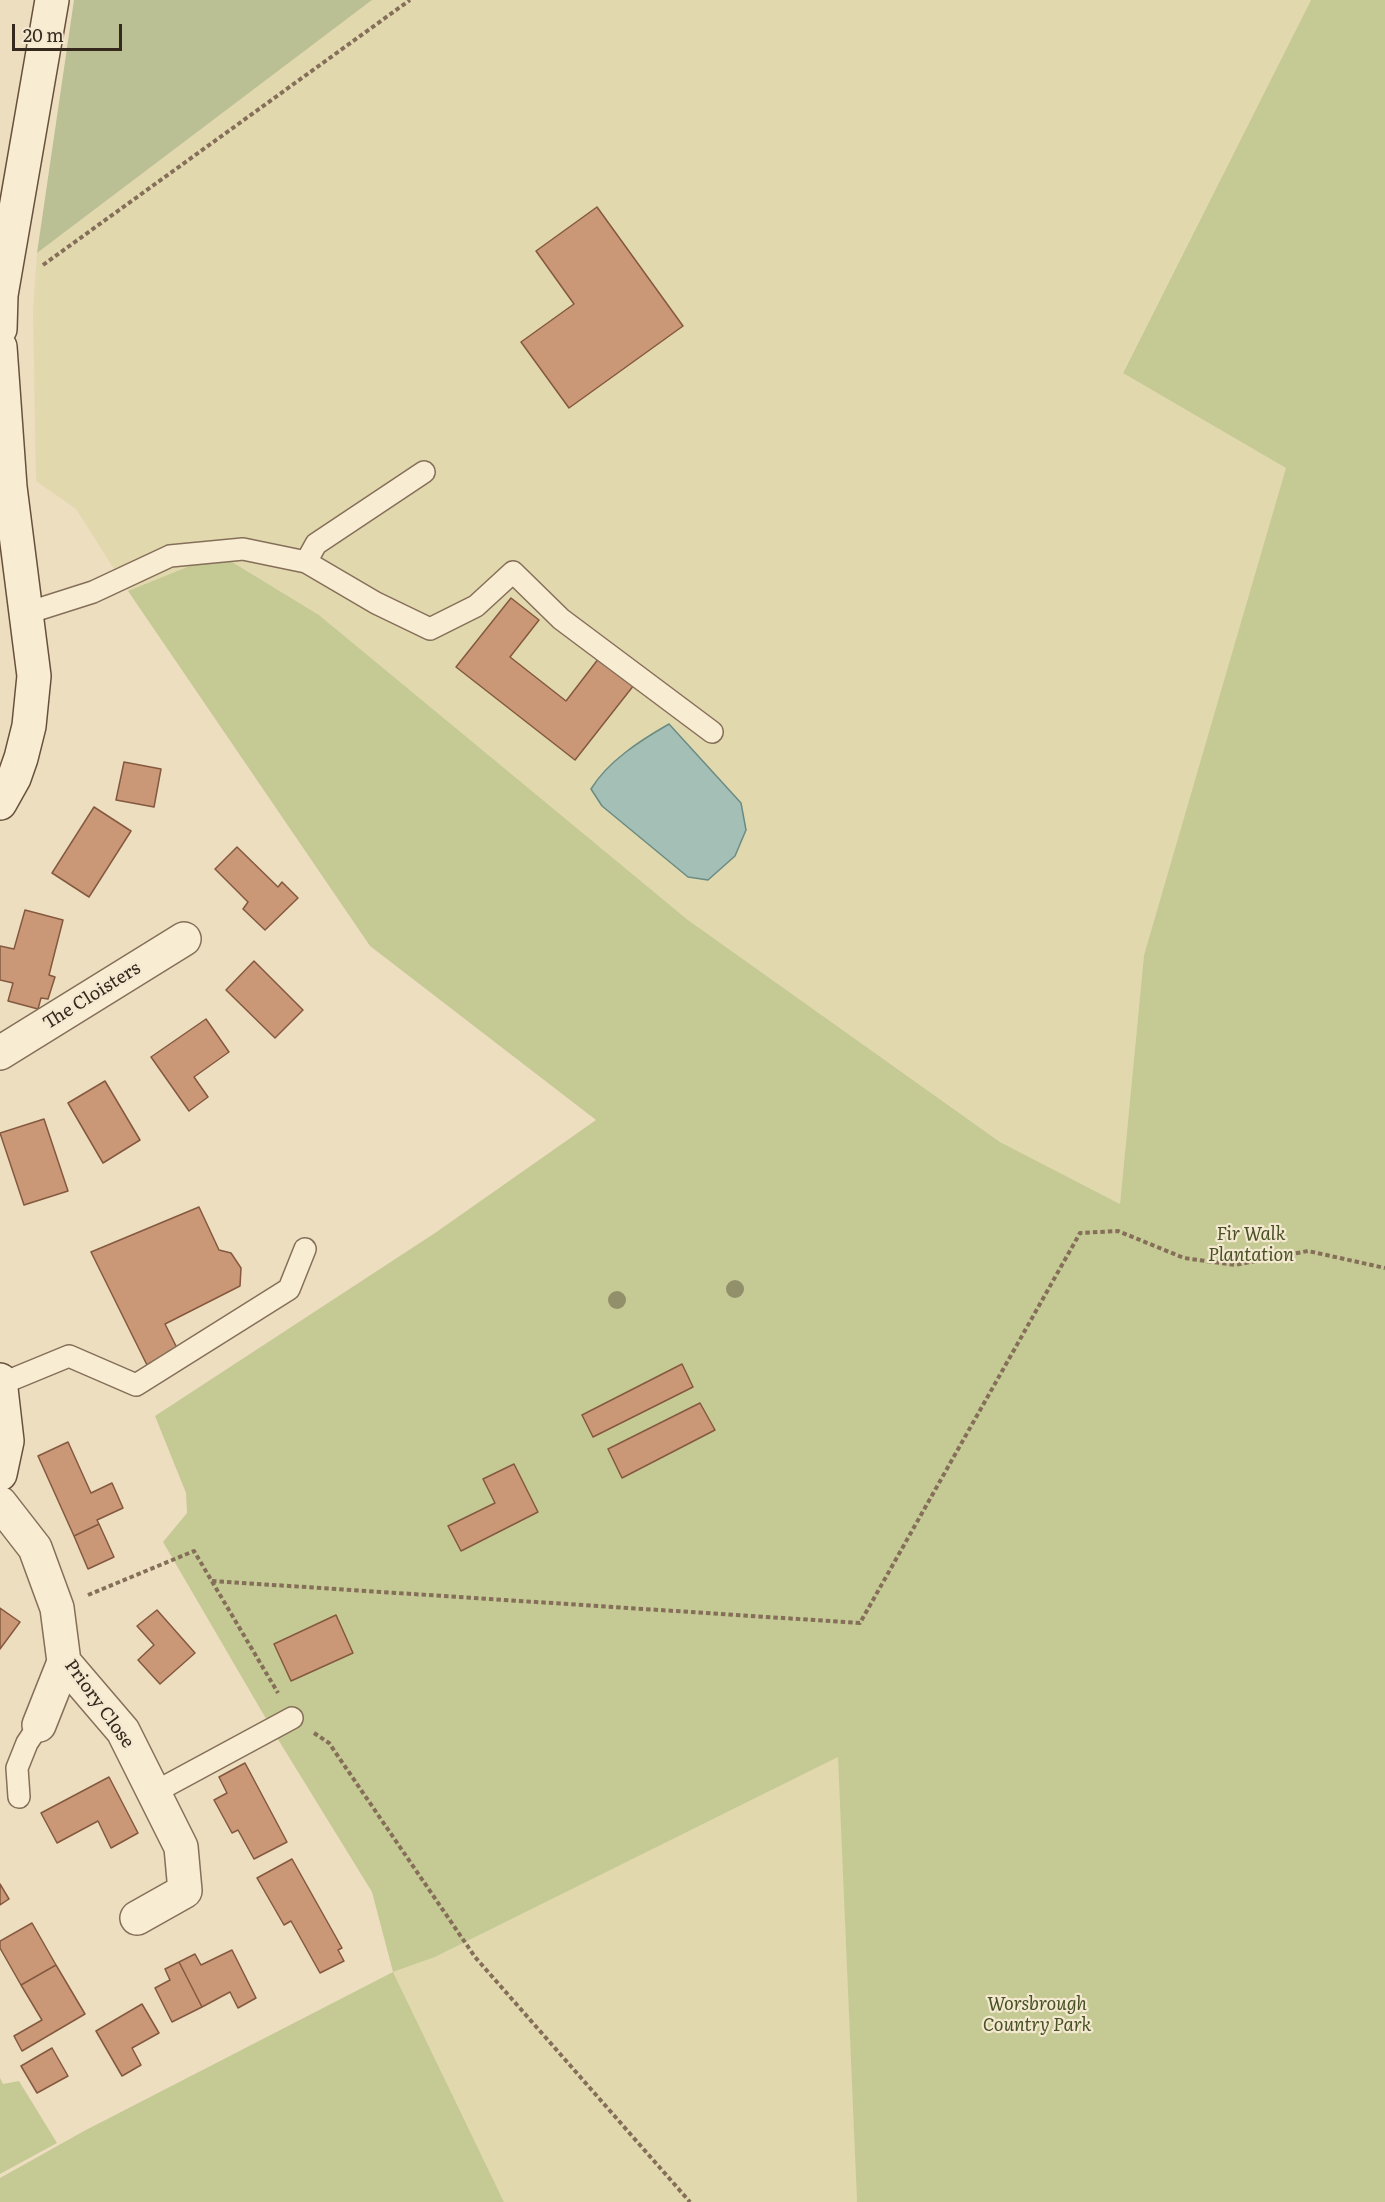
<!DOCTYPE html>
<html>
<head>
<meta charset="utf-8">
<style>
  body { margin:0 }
  #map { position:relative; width:1385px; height:2202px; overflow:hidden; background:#eddec0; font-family:Literata,serif }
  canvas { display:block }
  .scale { position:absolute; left:12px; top:24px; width:110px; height:27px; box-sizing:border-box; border:3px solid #35281d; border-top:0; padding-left:8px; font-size:18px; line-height:21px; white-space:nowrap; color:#35281d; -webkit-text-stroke:4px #f4e9d0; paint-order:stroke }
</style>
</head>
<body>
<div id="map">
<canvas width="1385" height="2202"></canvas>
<div class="scale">20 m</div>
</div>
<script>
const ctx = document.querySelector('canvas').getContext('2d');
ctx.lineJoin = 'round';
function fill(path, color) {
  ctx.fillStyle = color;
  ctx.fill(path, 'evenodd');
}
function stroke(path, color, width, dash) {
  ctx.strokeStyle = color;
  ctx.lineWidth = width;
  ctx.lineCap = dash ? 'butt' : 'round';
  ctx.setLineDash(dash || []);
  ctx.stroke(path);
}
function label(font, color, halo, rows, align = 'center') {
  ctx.font = font + ' Literata,serif';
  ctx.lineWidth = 4.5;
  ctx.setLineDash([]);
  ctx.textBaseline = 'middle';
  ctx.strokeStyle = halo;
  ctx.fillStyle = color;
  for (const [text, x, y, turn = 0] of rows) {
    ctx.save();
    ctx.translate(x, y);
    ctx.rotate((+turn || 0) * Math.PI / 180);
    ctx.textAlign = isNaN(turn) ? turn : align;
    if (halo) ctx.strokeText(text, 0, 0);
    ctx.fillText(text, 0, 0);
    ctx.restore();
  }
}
fill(new Path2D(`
  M372,0h939l-188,372 164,96 -143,487 -24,249 -120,-62 -312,-222 -369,-305 -100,-61 -91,37 -52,-82 -40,-28 -3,-170 4,-58z
  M839,1756l18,446h-353l-111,-230 42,-15z`), '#e2d8ae');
fill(new Path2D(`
  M1311,0h74v2202h-528l-19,-445 -403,200 -42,15 111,230h-504v-24l84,-47 309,-159 -21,-80 -93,-151 -116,-199 24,-29 -1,-20 -31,-77 280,-183 161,-113 -226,-174 -242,-355 91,-37 100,61 369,305 312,222 120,62 24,-249 142,-487 -163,-95z
  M0,2078l3,6 16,-3 38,62 -57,31z`), '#c5ca95');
fill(new Path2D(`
  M74,0h298l-335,253z`), '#bbbf94');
const water = new Path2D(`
  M669,724l72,79 5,27 -11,26 -27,24 -20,-3 -86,-71 -11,-17c17,-28 50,-49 78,-65z`);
fill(water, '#a3bfb6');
stroke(water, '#6b8c83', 1.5);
const building = new Path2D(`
  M597,207l86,119 -114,82 -48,-66 53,-38 -38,-53z
  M511,598l28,22 -29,37 56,44 33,-43 35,27 -59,75 -119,-93z
  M124,762l37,7 -7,38 -38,-7z
  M94,807l37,24 -42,66 -37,-24z
  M237,847l41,40 4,-5 16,16 -33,32 -22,-21 5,-7 -33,-33z
  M25,910l38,10 -14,55 6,2 -7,22 -7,-1 -3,11 -30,-8 5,-18 -13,-3v-34l14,3z
  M254,961l49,49 -28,28 -49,-48z
  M206,1019l23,33 -35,25 14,20 -19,14 -38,-54z
  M105,1081l35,59 -37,23 -35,-60z
  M44,1119l24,72 -44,14 -24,-72z
  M199,1207l20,43 12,3 10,15 -1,18 -75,38 12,24 -30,17 -56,-113z
  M682,1364l11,23 -100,50 -11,-22z
  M700,1403l15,27 -93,48 -14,-29z
  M68,1442l23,51 21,-10 11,25 -26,12 2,4 -25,12 -36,-80z
  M514,1464l24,48 -77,39 -13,-25 47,-23 -12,-24z
  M99,1524l15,33 -26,12 -14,-33z
  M0,1608l20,14 -20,27z
  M157,1610l38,43 -35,31 -22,-24 16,-15 -17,-19z
  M336,1615l17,38 -62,28 -17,-37z
  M245,1763l42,79 -33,17 -16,-29 -6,3 -18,-33 13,-7 -8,-16z
  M109,1777l29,56 -27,15 -13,-27 -41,22 -16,-30z
  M292,1859l50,89 -4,2 6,11 -24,12 -29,-52 -7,4 -27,-47z
  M0,1884l9,15 -9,6z
  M32,1923l24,42 -35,20 -21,-37v-7z
  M232,1950l24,48 -18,10 -8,-16 -28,15 -23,-45 16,-8 6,11z
  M179,1962l23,45 -30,15 -17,-34 15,-8 -5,-11z
  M56,1965l29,49 -63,37 -8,-15 28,-16 -21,-35z
  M142,2004l17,29 -27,15 9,17 -19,11 -26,-45z
  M52,2048l16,28 -31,17 -16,-27z`);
fill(building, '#ca9877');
stroke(building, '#84593f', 1.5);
const lane = new Path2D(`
  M306,562l10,-18 108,-72
  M27,613l66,-21 77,-36 73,-7 63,13 70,41 54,26 46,-23 37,-34 48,47 151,113
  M1,1384l68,-28 67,29 153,-96 16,-40
  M155,1792l137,-74
  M19,1797l-2,-29 10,-25 12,-18`);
const street = new Path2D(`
  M0,1053l184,-114
  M0,1503l35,45 22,60 7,54 59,69 58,116 4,44 -48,27
  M39,1725l25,-63`);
const secondary = new Path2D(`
  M0,329l1,-34 51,-295
  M0,347l10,140 24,189 -5,50 -8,32 -7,20 -14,25
  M0,1380l7,61 -7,33`);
stroke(lane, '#856f59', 24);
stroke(street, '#856f59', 36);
stroke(secondary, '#67513c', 36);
stroke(new Path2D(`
  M43,265l367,-265
  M212,1581l648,42 220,-390 38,-2 66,27 51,7 73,-14 77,17
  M88,1595l106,-44 84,142
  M314,1733l15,10 146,214 215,245`), '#856f59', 4, [4.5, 3]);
stroke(lane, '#f8ecd3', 21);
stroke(street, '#f8ecd3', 33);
stroke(secondary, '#f8ecd3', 33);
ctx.fillStyle = '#92906a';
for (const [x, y] of [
  [735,1289],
  [617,1300]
]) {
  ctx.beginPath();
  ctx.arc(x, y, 9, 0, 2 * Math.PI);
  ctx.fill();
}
label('18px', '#35281d', '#f4e9d0', [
  ["The Cloisters",92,996,-32],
  ["Priory Close",99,1704,54]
]);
label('italic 18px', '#475124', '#f4e9d0', [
  ["Fir Walk",1251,1235],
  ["Plantation",1251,1256],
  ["Worsbrough",1037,2005],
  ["Country Park",1037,2026]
]);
</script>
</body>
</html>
